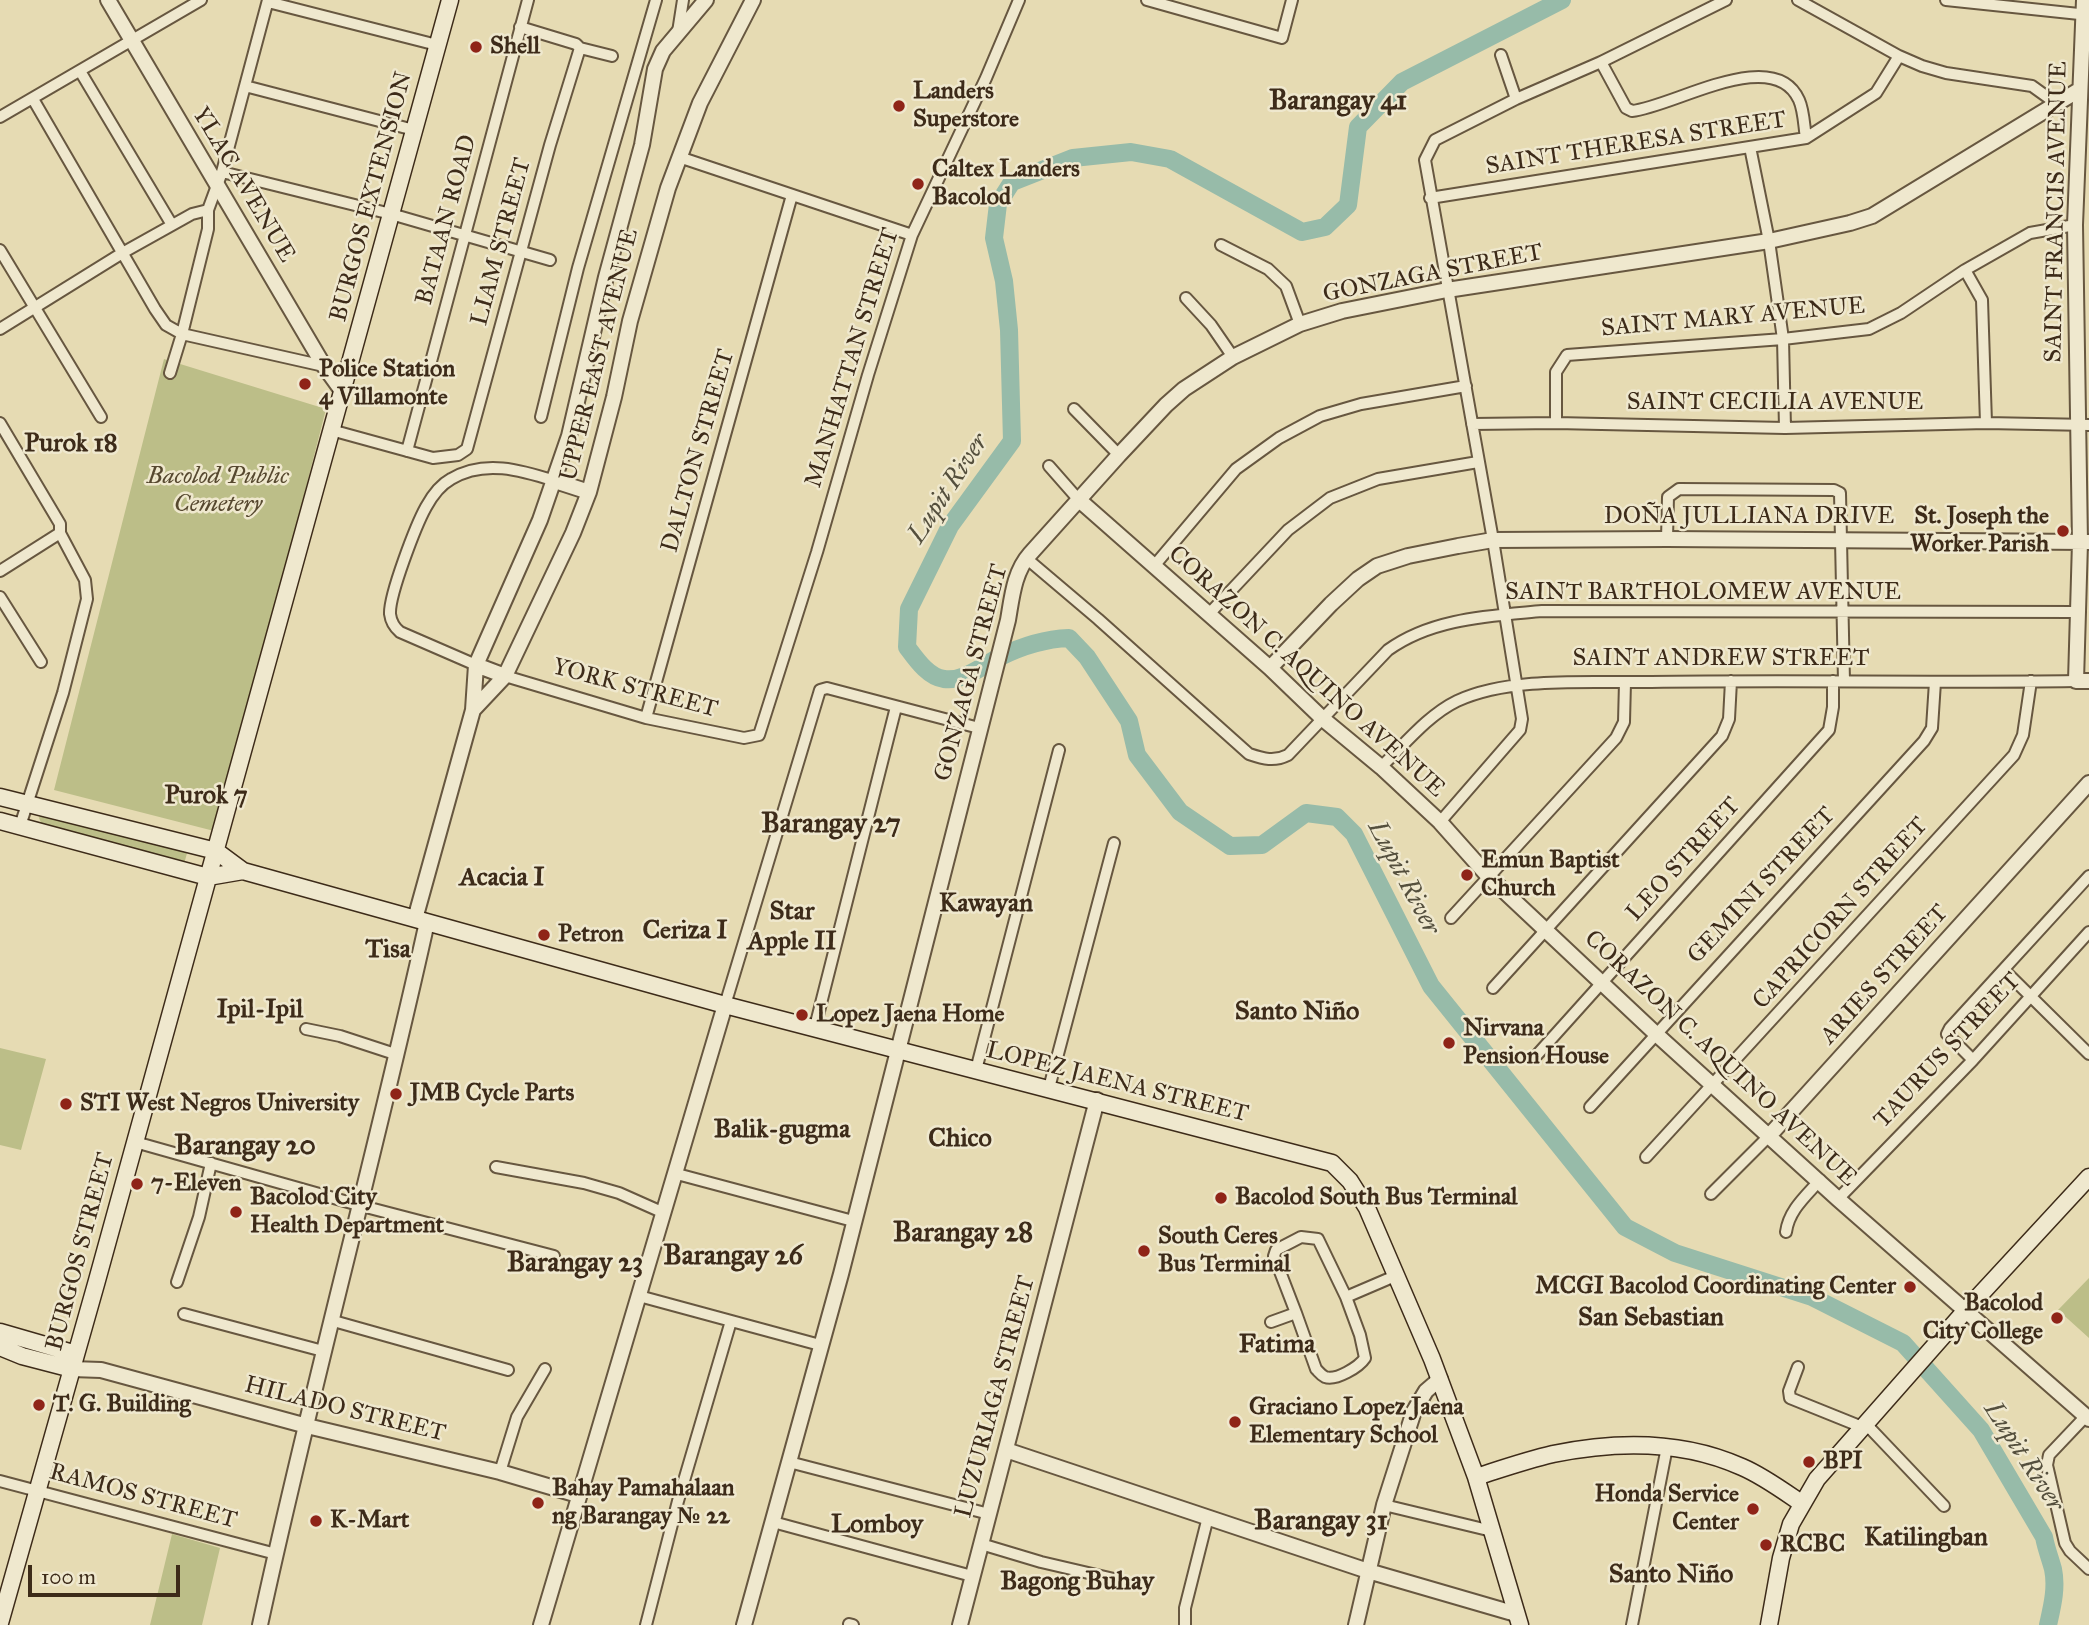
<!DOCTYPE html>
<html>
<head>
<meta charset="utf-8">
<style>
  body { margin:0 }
  #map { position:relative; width:2089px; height:1625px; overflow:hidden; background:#e6dbb3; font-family:"IM FELL Great Primer",serif }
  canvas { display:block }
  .scale { position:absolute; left:28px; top:1565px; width:152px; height:32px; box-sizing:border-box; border:4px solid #3d2b19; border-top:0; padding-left:9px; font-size:21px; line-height:24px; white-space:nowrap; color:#3d2b19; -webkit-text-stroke:5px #efe8ce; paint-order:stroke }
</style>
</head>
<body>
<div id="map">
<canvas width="2089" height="1625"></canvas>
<div class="scale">100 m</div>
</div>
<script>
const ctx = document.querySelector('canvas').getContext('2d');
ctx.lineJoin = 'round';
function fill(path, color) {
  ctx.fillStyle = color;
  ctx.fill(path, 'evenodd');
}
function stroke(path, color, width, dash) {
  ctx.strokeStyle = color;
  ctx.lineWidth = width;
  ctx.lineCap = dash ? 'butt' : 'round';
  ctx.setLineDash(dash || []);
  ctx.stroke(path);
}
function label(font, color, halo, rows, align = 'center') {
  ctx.font = font + ' "IM FELL Great Primer",serif';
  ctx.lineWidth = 5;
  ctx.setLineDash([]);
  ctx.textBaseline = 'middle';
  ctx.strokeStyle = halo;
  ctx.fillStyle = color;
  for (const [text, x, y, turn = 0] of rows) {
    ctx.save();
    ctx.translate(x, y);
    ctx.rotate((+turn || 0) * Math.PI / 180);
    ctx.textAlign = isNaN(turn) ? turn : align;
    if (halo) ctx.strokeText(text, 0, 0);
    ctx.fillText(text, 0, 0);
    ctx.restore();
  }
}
fill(new Path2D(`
  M164,359l162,50 -108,423 -164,-42z
  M41,813l148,33 -5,18 -142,-39 -3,-7z
  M0,1048l46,11 -25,91 -21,-5z
  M2089,1278v60l-31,-28z
  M172,1534l48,14 -18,77h-52z`), '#bcbe88');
stroke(new Path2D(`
  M1562,0l-160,82 -44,45 -10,78 -23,22 -23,5 -132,-73 -39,-7 -58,6 -61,24 -14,22 -4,34 10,43 5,49 3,111 -62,85 -41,83 -2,38c9,12 21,30 37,32 20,3 39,-14 56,-22 22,-11 44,-18 69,-19l18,19 42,64 8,34 43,57 50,34 32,-1 44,-32 31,4 17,17 77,152 194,241 50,26 137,44 91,46 78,87 63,107c2,11 6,21 9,32 4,19 -1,38 -5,56`), '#97bba9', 18);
const minor = new Path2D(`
  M268,0l-46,172 -14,38v19l-26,105 142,32
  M1147,0l135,38 10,-38
  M1798,0l101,56 23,10 24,7 86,13 25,18
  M1946,0l143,15
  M268,2l169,43
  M678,32l5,-32
  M580,48l32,8
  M1501,55l15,44
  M1601,62l25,46 6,3c41,-4 142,-67 167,-11 5,11 5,26 7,38
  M80,71l92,154
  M245,86l169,44
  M33,99l122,210 11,16 16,9 -12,39
  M0,117l201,-117
  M1750,147l19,94 14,98 2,89
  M679,157l233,78
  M222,172l169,42 159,46
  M1430,198l376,-60 70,-45 23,-37
  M1221,245l47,24 18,17 14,38
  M0,250l101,167
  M1965,270l17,30 4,123
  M1186,298l25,27 22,32
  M0,329l124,-77 68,-38 16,-4
  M1074,409l45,46
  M541,417l37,-149 78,-268
  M0,423l60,101v9l25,47 2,19 -24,94 -43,133
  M1556,423v-51l11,-17 216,-16 86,-10 32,-16 64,-43 65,-37 45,-8
  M1472,424l84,-1 229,5 201,-5 103,2
  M331,430l102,28 25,-3 9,-6 83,-304 30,-97 -4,-4 -56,-17
  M407,451l121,-451
  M1049,466l29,33
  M1667,539l1,-42 11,-8 155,1 6,3 4,188
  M1026,558l72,61 151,135c15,5 25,8 39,1l100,-105c44,-32 102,-34 154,-39l536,1
  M1154,566l82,-97 43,-31 41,-22 41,-12 105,-18
  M0,571l60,-38
  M0,597l41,65
  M1208,615l80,-85 42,-32 48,-19 100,-17
  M476,665l-76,-33c-6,-5 -9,-10 -10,-18 -1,-19 26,-89 36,-107 6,-11 14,-22 25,-28 33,-20 70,-9 104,2
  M505,676l141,42 98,20 15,-3 58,-183 51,-177 44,-140 74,-157 33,-78
  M646,718l146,-523
  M1381,767c23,-22 47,-52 76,-66 54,-25 135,-18 194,-19 142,-2 284,1 425,-1
  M1440,822l80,-92 2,-11 -29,-179 -68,-380 10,-20 81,-41 85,-37 125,-62
  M1451,918l165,-180 8,-16 1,-40
  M2004,970l85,84
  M1493,988l229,-252 7,-17 2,-38
  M725,1005l95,-315 7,-2 152,40
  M815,1027l81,-320
  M306,1029l34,7 58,19
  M1536,1056l293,-326 4,-23v-26
  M1973,1060l-26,-26 3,-6 139,-152
  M976,1070l83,-320
  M1049,1088l65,-245
  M1590,1107l334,-366 8,-13 3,-46
  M135,1142l227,64 192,50
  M1646,1157l368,-402 9,-20 8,-54
  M496,1167l88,16 35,10 45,20
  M677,1174l176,47
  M1711,1194l58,-58
  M1838,1199l135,-139 116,-128
  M1786,1232c3,-22 20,-36 34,-52
  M177,1282l22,-65 12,-54
  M639,1296l181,49
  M1296,1313l-22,-57 2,-6 25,-13 17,2 28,58
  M184,1314l139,37
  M330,1320l178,50
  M1271,1322l25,-9 20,56c3,3 5,6 9,8 11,4 34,-10 40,-19l-5,-23 -14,-38 49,-21
  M1798,1367l-9,24 1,7 72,29
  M2086,1416l-37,39 -2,10 18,78 5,8 19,18
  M1865,1423l79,83
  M789,1462l200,52
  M500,1472l17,-55 28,-48
  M0,1481l276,73
  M1384,1505l108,26
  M773,1522l199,54
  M981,1544l60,18 73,17
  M849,1624l4,1
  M646,1625l32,-124 53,-180
  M1185,1625v-17l23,-91
  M1632,1625l35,-178`);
const tertiary = new Path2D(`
  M108,0l216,366 18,25
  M2084,0l-9,225 5,317 -4,139h13
  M555,481l34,11
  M1078,499l192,169 53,51 58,48 59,55 49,55 166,156 183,166 251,220
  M476,665l29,11
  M1270,668l61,-64 27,-25 19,-13 31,-10 50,-10 35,-6 174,-1 422,3
  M473,710l32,-34 68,-143 16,-41 25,-95 16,-76 38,-133 32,-85 53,-103
  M415,919l58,-209 3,-45 64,-145 29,-84 37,-159 36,-132 13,-76 8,-18 43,-51
  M1769,1136l320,-353
  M72,1369l29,1 206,56 193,46 78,23
  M1006,1450l362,121 148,43
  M260,1625c51,-236 115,-468 167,-703
  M541,1625l184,-620
  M744,1625l97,-351 167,-654c4,-23 6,-48 22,-66l89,-99 47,-50 18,-16 49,-32 67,-33 42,-13 105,-21 322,-49 81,-18 22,-7 207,-126
  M960,1625l137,-525
  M1356,1625l28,-120 30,-94 12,-20 14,-12`);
const secondary = new Path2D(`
  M0,797l216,54 27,20 482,134 607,158 18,18 17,27 65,151 44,118 44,148
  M0,821l208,56 35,-6
  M0,1332l76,22
  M0,1347l22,9 50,13
  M1476,1477c25,-8 51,-17 77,-23 63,-13 129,-14 189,13 21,9 40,23 59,36
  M0,1623l96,-339 354,-1284
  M1769,1625l12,-67 10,-34 26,-45 149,-169 123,-133`);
stroke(minor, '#675740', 14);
stroke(tertiary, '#675740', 18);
stroke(secondary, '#3d2b19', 19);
stroke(minor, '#efe8ce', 10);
stroke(tertiary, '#efe8ce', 14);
stroke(secondary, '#efe8ce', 16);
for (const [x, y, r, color] of [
  [476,47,7,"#8f2418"],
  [899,106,7,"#8f2418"],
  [918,184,7,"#8f2418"],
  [305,384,7,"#8f2418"],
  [2063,531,7,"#8f2418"],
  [1467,875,7,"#8f2418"],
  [544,935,7,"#8f2418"],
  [802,1015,7,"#8f2418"],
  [1449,1043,7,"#8f2418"],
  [396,1094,7,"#8f2418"],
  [66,1104,7,"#8f2418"],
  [137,1184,7,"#8f2418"],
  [1221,1198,7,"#8f2418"],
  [236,1212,7,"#8f2418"],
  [1144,1251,7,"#8f2418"],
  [1910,1287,7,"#8f2418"],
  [2057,1318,7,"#8f2418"],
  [39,1405,7,"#8f2418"],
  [1235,1422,7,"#8f2418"],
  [1809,1462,7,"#8f2418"],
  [538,1503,7,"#8f2418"],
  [1753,1509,7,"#8f2418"],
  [316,1521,7,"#8f2418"],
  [1766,1545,7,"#8f2418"]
]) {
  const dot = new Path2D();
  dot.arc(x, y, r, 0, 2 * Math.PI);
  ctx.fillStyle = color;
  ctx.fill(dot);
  stroke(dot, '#efe8ce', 2.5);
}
label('bold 24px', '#3d2b19', '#efe8ce', [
  ["Shell",490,47],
  ["Landers",913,92],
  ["Superstore",913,120],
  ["Caltex Landers",932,170],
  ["Bacolod",932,198],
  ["Police Station",319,370],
  ["4 Villamonte",319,398],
  ["St. Joseph the",2049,517,"right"],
  ["Worker Parish",2049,545,"right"],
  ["Emun Baptist",1481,861],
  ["Church",1481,889],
  ["Petron",558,935],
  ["Lopez Jaena Home",816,1015],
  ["Nirvana",1463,1029],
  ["Pension House",1463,1057],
  ["JMB Cycle Parts",410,1094],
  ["STI West Negros University",80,1104],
  ["7-Eleven",151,1184],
  ["Bacolod City",250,1198],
  ["Health Department",250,1226],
  ["Bacolod South Bus Terminal",1235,1198],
  ["South Ceres",1158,1237],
  ["Bus Terminal",1158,1265],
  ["MCGI Bacolod Coordinating Center",1896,1287,"right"],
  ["Bacolod",2043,1304,"right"],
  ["City College",2043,1332,"right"],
  ["T. G. Building",53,1405],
  ["Graciano Lopez Jaena",1249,1408],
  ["Elementary School",1249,1436],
  ["BPI",1823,1462],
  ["Bahay Pamahalaan",552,1489],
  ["ng Barangay № 22",552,1517],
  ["Honda Service",1739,1495,"right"],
  ["Center",1739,1523,"right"],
  ["K-Mart",330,1521],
  ["RCBC",1780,1545]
], 'left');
label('24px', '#3d2b19', '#efe8ce', [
  ["SAINT THERESA STREET",1636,144,-9],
  ["YLAC AVENUE",243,185,59],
  ["BURGOS EXTENSION",372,197,-75],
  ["SAINT FRANCIS AVENUE",2057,212,-89],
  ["BATAAN ROAD",447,220,-75],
  ["LIAM STREET",502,242,-75],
  ["GONZAGA STREET",1433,274,-11],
  ["SAINT MARY AVENUE",1733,318,-5],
  ["UPPER EAST AVENUE",600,355,-76],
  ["MANHATTAN STREET",853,358,-73],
  ["SAINT CECILIA AVENUE",1775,403],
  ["DALTON STREET",699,451,-74],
  ["DOÑA JULLIANA DRIVE",1749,517],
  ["SAINT BARTHOLOMEW AVENUE",1703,593],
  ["SAINT ANDREW STREET",1721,659],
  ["CORAZON C. AQUINO AVENUE",1306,672,42],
  ["GONZAGA STREET",972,673,-75],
  ["YORK STREET",635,689,15],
  ["LEO STREET",1684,860,-48],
  ["GEMINI STREET",1762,886,-47],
  ["CAPRICORN STREET",1841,914,-48],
  ["ARIES STREET",1885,975,-48],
  ["TAURUS STREET",1948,1051,-47],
  ["CORAZON C. AQUINO AVENUE",1720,1059,43],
  ["LOPEZ JAENA STREET",1117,1083,14],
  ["BURGOS STREET",81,1252,-75],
  ["LUZURIAGA STREET",996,1397,-75],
  ["HILADO STREET",345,1410,14],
  ["RAMOS STREET",143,1497,15]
]);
label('italic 24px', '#56482f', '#efe8ce', [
  ["Bacolod Public",218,477],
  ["Cemetery",218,505]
]);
label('bold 26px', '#3d2b19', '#efe8ce', [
  ["Purok 18",71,445],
  ["Purok 7",206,797],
  ["Acacia I",502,879],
  ["Kawayan",986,905],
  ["Star",792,913],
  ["Apple II",792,943],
  ["Ceriza I",685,932],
  ["Tisa",388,951],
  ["Ipil-Ipil",260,1011],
  ["Santo Niño",1297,1013],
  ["Balik-gugma",782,1131],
  ["Chico",960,1140],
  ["San Sebastian",1651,1319],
  ["Fatima",1277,1346],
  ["Lomboy",877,1526],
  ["Katilingban",1926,1539],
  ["Santo Niño",1671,1576],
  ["Bagong Buhay",1077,1583]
]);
label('italic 26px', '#544f3d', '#efe8ce', [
  ["Lupit River",949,489,-57],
  ["Lupit River",1403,878,62],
  ["Lupit River",2023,1457,57]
]);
label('bold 28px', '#3d2b19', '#efe8ce', [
  ["Barangay 41",1338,102],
  ["Barangay 27",831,825],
  ["Barangay 20",245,1147],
  ["Barangay 28",963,1234],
  ["Barangay 26",733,1257],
  ["Barangay 23",575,1264],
  ["Barangay 31",1321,1522]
]);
</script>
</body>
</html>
